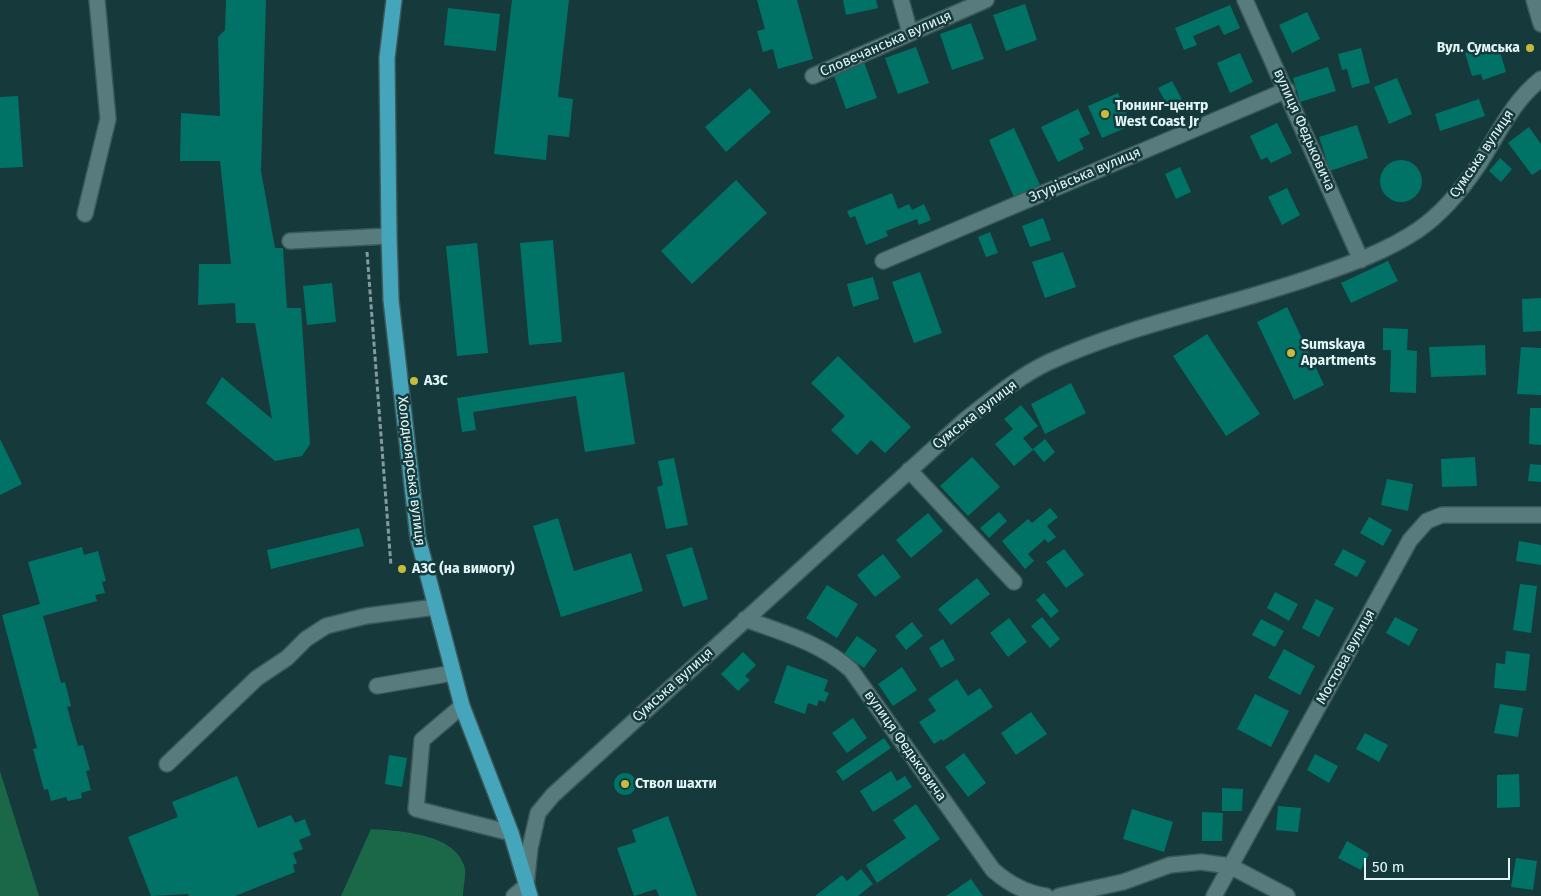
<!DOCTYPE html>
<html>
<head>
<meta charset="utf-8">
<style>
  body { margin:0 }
  #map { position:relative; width:1541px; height:896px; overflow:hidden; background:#16393b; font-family:"Fira Sans",sans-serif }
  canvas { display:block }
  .scale { position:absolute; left:1364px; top:858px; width:146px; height:22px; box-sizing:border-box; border:2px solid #e3f6f7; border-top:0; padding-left:6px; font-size:15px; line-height:18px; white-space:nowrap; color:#e3f6f7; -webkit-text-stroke:4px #16393b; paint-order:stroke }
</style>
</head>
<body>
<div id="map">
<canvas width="1541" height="896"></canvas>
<div class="scale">50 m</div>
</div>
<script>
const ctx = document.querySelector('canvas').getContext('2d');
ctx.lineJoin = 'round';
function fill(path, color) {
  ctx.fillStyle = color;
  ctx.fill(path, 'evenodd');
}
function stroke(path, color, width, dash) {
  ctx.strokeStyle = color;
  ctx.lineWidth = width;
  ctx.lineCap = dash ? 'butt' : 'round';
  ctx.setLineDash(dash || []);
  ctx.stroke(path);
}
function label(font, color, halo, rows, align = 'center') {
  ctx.font = font + ' "Fira Sans",sans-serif';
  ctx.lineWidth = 5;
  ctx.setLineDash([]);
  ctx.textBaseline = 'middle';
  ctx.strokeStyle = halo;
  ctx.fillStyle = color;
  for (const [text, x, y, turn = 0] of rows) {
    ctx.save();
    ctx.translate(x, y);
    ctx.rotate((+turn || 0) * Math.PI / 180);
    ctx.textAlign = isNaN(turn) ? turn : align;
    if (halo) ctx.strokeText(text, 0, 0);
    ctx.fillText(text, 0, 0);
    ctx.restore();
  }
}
fill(new Path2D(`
  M0,771l39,125h-39z
  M371,829c28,2 82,4 93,36 3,8 -1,22 -1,31h-122z`), '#1b6849');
fill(new Path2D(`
  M226,0h40l-5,171 14,77h8l4,60h14l9,136 -8,12 -27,5 -69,-58 16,-26 50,42 -17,-96h-19l-1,-20 -37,2 1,-41h32l-11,-103h-40l1,-48 39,3 -2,-79 7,-7z
  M512,0h57l-11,97 15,2 -4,38 -21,-2 -2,25 -52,-6z
  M757,0h40l16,59 -35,10 -5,-20 -10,3 -6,-21 8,-2z
  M843,0h33l2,8 -32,7z
  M1025,4l12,36 -31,11 -13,-36z
  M1230,5l10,23 -16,7 -5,-10 -26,11 4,9 -13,5 -9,-22z
  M448,8l52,6 -4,37 -52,-6z
  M1307,12l13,27 -28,14 -13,-28z
  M971,23l13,36 -32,11 -12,-36z
  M1497,42l9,30 -23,8 -2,-6 -9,2 -7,-23z
  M916,47l13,36 -31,11 -13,-36z
  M1361,48l9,35 -18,5 -5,-19 -5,1 -4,-16z
  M1240,53l13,29 -23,11 -13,-30z
  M864,62l13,36 -31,11 -13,-36z
  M1328,67l8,24 -36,11 -7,-24z
  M1397,78l15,36 -23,10 -15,-37z
  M1172,81l13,24 -14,7 -13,-24z
  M750,88l21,24 -45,40 -21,-25z
  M1118,93l14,32 -30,13 -14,-32z
  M18,96l5,71 -23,1v-71z
  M1479,99l6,17 -45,15 -5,-17z
  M1078,109l12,25 -11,5 5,10 -26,13 -17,-35z
  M1277,123l15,30 -21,10 -4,-6 -6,3 -11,-24z
  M1357,125l11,33 -38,13 -11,-34z
  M1529,127l12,17v25l-9,6 -24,-32z
  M1014,128l26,57 -26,12 -25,-57z
  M1500,158l12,11 -11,13 -12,-11z
  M1380 181a21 21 0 1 1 42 0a21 21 0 1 1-42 0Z
  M1180,167l11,25 -15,7 -11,-25z
  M736,180l31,33 -75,71 -31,-33z
  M1287,188l13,27 -18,10 -14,-28z
  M892,193l6,16 11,-5 3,6 12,-6 7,16 -12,5 -2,-6 -31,12 2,5 -22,9 -11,-29 -5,2 -3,-7z
  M1043,218l8,22 -21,7 -8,-21z
  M990,232l8,21 -12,4 -8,-20z
  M553,240l9,102 -33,3 -9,-102z
  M477,243l11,110 -31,3 -11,-110z
  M1063,252l13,35 -31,11 -13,-36z
  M1388,261l10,20 -47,22 -10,-20z
  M920,272l22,61 -28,10 -22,-61z
  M873,277l6,22 -26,8 -6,-23z
  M332,283l4,39 -29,3 -4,-39z
  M1541,298v33l-18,1 -1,-33z
  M1287,307l37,78 -30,15 -37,-78z
  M1383,328l25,1 -1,21 10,1 -1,42 -26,-1 1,-42h-8z
  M1207,334l53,80 -34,22 -53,-80z
  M1485,345l1,30 -55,2 -2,-30z
  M1521,347l20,1v47l-24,-1z
  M838,356l73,71 -26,26 -14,-13 -14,15 -26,-25 14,-14 -34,-33z
  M624,372l11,72 -50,8 -9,-56 -103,16 3,18 -14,2 -5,-34z
  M1071,383l15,30 -41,21 -14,-30z
  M1021,405l17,21 -15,12 10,12 -19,16 -19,-22 18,-15 -9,-10z
  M1530,408h11v37l-12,-1z
  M0,439l22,45 -22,11z
  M1045,439l10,13 -11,10 -11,-13z
  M972,457l28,30 -32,29 -28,-30z
  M1475,457l2,29 -35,1 -1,-28z
  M674,458l14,67 -22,4 -9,-42 6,-2 -5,-24z
  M1530,464l11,1v17l-13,-1z
  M1387,479l26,5 -5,27 -27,-6z
  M1050,508l8,9 -11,9 9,11 -8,6 -3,-4 -17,15 6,7 -9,8 -23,-28 26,-22 4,4z
  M999,512l8,9 -18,17 -9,-10z
  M928,513l15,18 -32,27 -15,-18z
  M1369,517l23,13 -9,16 -23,-13z
  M558,518l16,53 57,-18 12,38 -82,26 -28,-91z
  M359,528l5,18 -93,23 -4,-19z
  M1519,541l22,4v20l-25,-4z
  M82,547l2,8 14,-4 8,30 -4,1 3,11 -10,2 2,6 -54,15 18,67 4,-1 6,24 -4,1 11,39 5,-1 7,25 -4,1 5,19 -10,3 1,5 -14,3 -2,-4 -15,4 -3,-12 -4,1 -11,-41 4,-1 -35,-133 38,-11 -12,-42z
  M692,547l16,52 -25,8 -17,-52z
  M1064,549l20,26 -18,13 -20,-26z
  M1343,549l23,12 -9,16 -23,-12z
  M883,554l18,23 -26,20 -18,-22z
  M977,578l13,16 -39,31 -13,-16z
  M1520,584l17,2 -6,47 -18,-3z
  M827,585l31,19 -21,34 -31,-20z
  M1275,592l23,12 -9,17 -22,-13z
  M1044,593l15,18 -8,7 -15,-18z
  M1316,599l18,9 -15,29 -17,-9z
  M1042,617l18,22 -10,9 -19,-22z
  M1395,617l23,12 -9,17 -23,-13z
  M1009,618l18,24 -19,15 -18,-24z
  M1261,619l23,12 -9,16 -23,-12z
  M912,622l11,14 -17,14 -11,-14z
  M857,636l20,14 -13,18 -20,-14z
  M943,639l12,21 -14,8 -12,-20z
  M1284,649l31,17 -15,29 -32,-17z
  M1506,651l24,3 -4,37 -32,-3 2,-25 9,1z
  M743,652l13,13 -11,11 5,4 -12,11 -17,-17z
  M787,665l41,15 -4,11 5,2 -4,9 -6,-2 -2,6 -9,-3 -3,11 -31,-11z
  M902,667l15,23 -24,16 -15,-22z
  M957,679l11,17 12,-8 13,19 -50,34 -1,-2 -8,5 -15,-22 17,-11 -8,-12z
  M1255,694l34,17 -18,36 -34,-18z
  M1500,704l23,4 -5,29 -24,-4z
  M1031,712l16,22 -31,21 -15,-22z
  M853,718l14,20 -20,15 -15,-20z
  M1365,733l23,12 -9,17 -23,-13z
  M884,738l7,10 -48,33 -7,-10z
  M964,753l22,30 -18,14 -23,-30z
  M1315,754l23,12 -9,17 -22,-13z
  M389,755l18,3 -5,29 -17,-3z
  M891,771l6,10 8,-5 7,11 -39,25 -13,-21z
  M614 784a11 11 0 1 1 22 0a11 11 0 1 1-22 0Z
  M1519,774l1,33 -23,1v-33z
  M237,776l21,52 33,-13 4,8 10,-4 6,16 -12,5 4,9 -10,4 4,10 -4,2 2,7 -60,24h-46l-1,-2 -37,2 -23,-59 50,-20 -6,-15z
  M1222,788l21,1 -1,22h-20z
  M916,804l24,35 -63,44 -11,-18 40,-27 -13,-18z
  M1278,806l23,2 -3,24 -22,-2z
  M1132,809l41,13 -9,30 -41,-13z
  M1202,812l21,1 -1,28h-20z
  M668,816l29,80h-38l-3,-7 -22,7 -17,-48 19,-6 -4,-12z
  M1347,841l22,13 -8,16 -23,-12z
  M1516,858l21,3 -4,29 -22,-3z
  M861,869l12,15 -15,12h-43l27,-21 5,6z
  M971,879l12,17h-37z`), '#007366');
const minor = new Path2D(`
  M901,0l9,33
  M1245,0l116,260
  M1534,0l7,24
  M813,76l173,-76
  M85,214l23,-95 -11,-119
  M290,241l99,-5
  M883,261l404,-171
  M909,470l105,112
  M745,619c38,14 76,24 106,51l142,200c16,14 32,23 53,26
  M377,686l76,-13
  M462,706l-40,34 -6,69 95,24
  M167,764l90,-86 30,-20 19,-19 20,-13 40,-10 70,-9
  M514,896l12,-10 4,-38 8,-35 15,-18 412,-375c27,-21 54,-44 84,-58 85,-39 178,-55 266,-86 35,-12 72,-25 103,-46 25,-17 45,-42 61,-66 20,-31 33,-62 62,-85
  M1059,896l64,-14 47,-17 31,-3 29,4 57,30
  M1214,896l196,-356 17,-19 15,-6h99`);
const major = new Path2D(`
  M394,0l-7,58 2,178 2,64 27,238 44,168 49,127 19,63`);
stroke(minor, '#3b5859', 18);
stroke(major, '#3b5859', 18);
stroke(new Path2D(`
  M367,252l24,314`), '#829c9e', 3, [5, 2.5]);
stroke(minor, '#587c7e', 15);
stroke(major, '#45a5bb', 15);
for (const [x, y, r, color] of [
  [1530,48,5,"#c6bc3c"],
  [1105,114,5,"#c6bc3c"],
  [1291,353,5,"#c6bc3c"],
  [414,381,5,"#c6bc3c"],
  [402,569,5,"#c6bc3c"],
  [625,784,5,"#c6bc3c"]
]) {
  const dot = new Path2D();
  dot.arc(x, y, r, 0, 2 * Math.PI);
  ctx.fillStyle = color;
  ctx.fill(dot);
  stroke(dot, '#16393b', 2);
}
label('14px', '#e3f6f7', '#16393b', [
  ["Словечанська вулиця",886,44,-24],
  ["вулиця Федьковича",1304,130,66],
  ["Сумська вулиця",1482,154,-56],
  ["Згурівська вулиця",1085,175,-23],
  ["Сумська вулиця",975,415,-38],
  ["Холодноярська вулиця",411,471,83],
  ["Мостова вулиця",1346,657,-61],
  ["Сумська вулиця",673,685,-42],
  ["вулиця Федьковича",905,746,55]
]);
label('bold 14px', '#e3f6f7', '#16393b', [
  ["Вул. Сумська",1520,48,"right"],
  ["Тюнинг-центр",1115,106],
  ["West Coast Jr",1115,122],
  ["Sumskaya",1301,345],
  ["Apartments",1301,361],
  ["АЗС",424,381],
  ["АЗС (на вимогу)",412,569],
  ["Ствол шахти",635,784]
], 'left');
</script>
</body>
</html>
